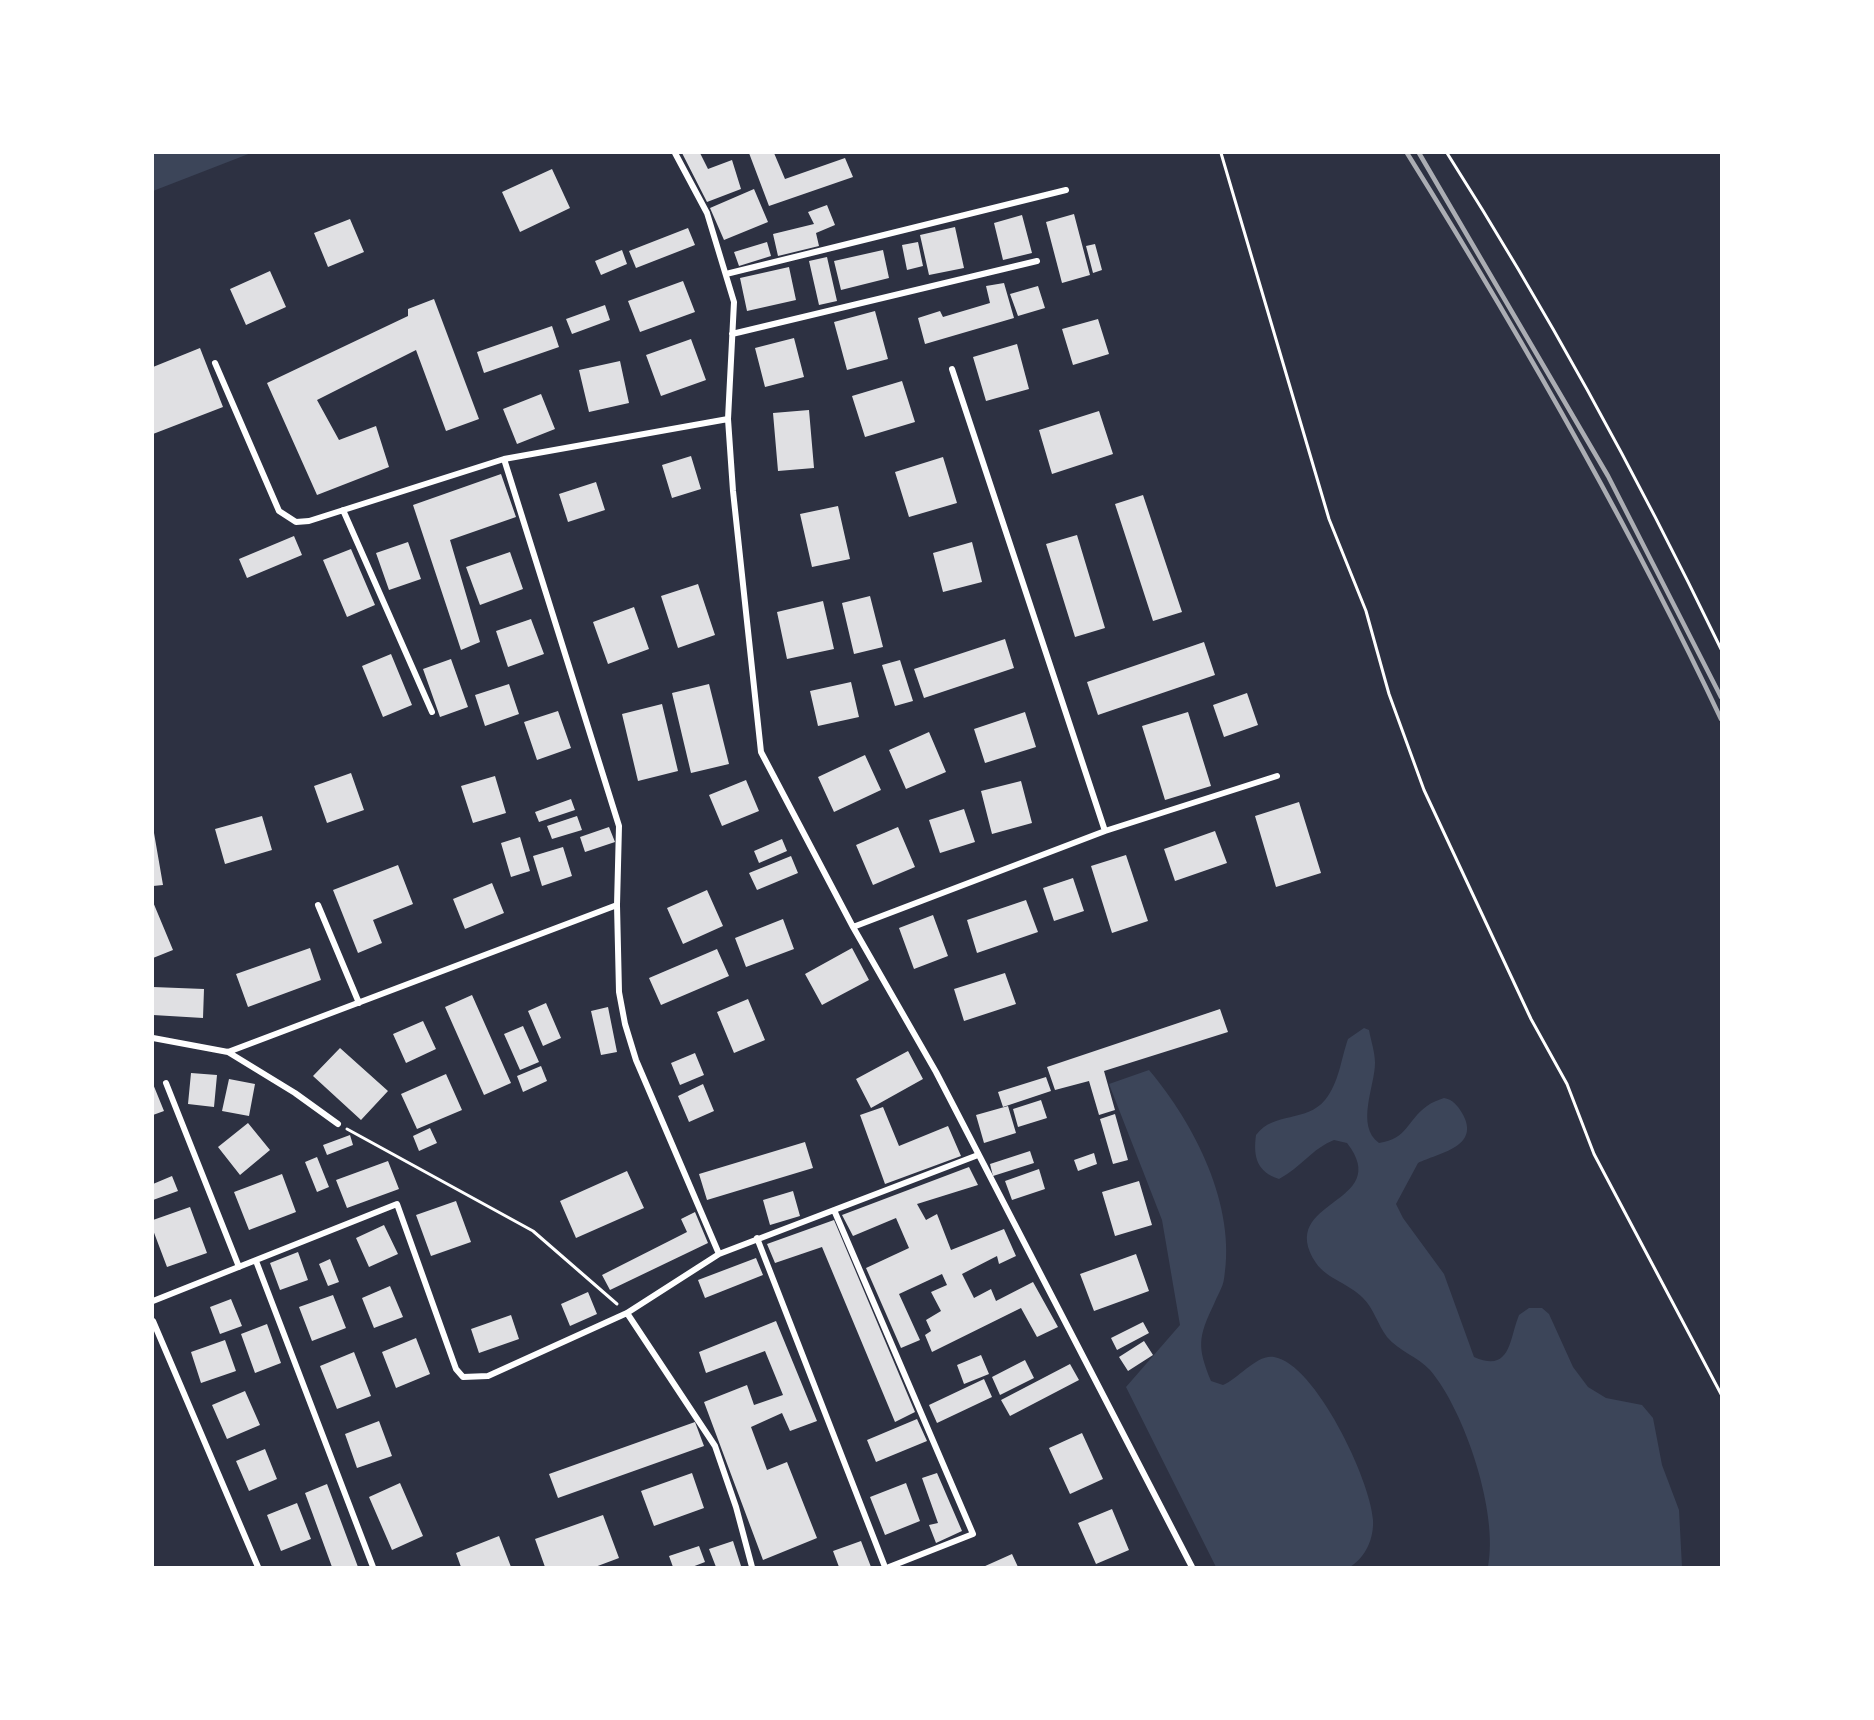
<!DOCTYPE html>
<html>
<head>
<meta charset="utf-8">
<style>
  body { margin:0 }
  #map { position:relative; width:1874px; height:1720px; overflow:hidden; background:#2d3142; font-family:"DejaVu Sans",sans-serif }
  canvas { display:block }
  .frame { position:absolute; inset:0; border:154px solid #fff; pointer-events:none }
</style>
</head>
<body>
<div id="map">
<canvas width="1874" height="1720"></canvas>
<div class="frame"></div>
</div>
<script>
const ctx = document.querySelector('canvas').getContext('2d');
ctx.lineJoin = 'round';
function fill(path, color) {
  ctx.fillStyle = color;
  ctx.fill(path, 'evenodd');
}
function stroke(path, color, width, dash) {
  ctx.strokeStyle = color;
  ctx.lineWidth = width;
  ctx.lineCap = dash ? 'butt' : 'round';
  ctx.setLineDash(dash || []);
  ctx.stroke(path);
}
fill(new Path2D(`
  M153,153h98l-98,38z
  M1364,1028l5,2c2,11 6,22 6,33 0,23 -20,63 4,80 29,-4 28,-23 48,-37 5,-4 12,-6 17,-8 8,1 14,8 18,15 20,34 -24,40 -44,50l-22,41 7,14 41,56 30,83c37,16 35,-17 45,-42l10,-7h13l7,6 24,53 15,20 18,11 36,7 11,13 9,47 17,45 3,57h-194c11,-53 -23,-156 -58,-197 -12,-13 -31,-19 -43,-33 -9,-12 -13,-28 -24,-39 -13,-14 -36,-19 -47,-35 -42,-64 79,-58 31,-120l-13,-3c-21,8 -34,28 -55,39 -22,-7 -26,-22 -23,-44 18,-24 50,-12 69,-35 14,-17 16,-41 23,-61z
  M1149,1070c45,53 88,136 75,209 -1,8 -7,17 -10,25 -16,33 -17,43 -3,77l12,4c15,-6 34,-31 51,-28 41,6 97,124 99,163 1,18 -7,37 -23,47h-134l-90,-180 54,-62 -18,-105 -53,-136z`), '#3c4559');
fill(new Path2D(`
  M682,153h18l8,16 24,-9 9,29 -34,13z
  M749,153h25l11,26 60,-21 8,19 -84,29z
  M552,169l18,39 -50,24 -18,-40z
  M754,189l14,33 -44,18 -14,-32z
  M827,205l8,20 -19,8 3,13 -41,10 -5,-22 41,-10 -6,-12z
  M1074,214l16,61 -28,8 -16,-61z
  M1022,215l10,38 -29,7 -9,-37z
  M350,219l14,33 -36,15 -14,-34z
  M955,227l9,41 -35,7 -9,-40z
  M688,228l7,17 -59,23 -7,-17z
  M767,242l4,14 -32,10 -5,-14z
  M918,242l5,24 -16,4 -5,-25z
  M1095,244l7,26 -9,3 -7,-27z
  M622,250l5,14 -26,11 -6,-14z
  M883,250l6,28 -48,12 -7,-29z
  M827,257l10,44 -18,4 -10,-44z
  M789,267l7,33 -49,11 -7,-33z
  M270,271l16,36 -40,18 -16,-36z
  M683,281l12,31 -55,20 -12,-31z
  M1004,283l10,35 -89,26 -7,-26 22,-7 3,6 47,-14 -4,-17z
  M1038,286l7,22 -27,8 -8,-22z
  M434,299l45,120 -33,12 -30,-81 -99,50 22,40 37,-14 13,41 -72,28 -50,-112 141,-67v-7z
  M605,305l5,15 -38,14 -6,-15z
  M875,311l13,48 -41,11 -13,-48z
  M1098,319l11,35 -36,11 -11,-36z
  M552,326l7,21 -75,26 -7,-21z
  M794,338l10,39 -39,10 -10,-39z
  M691,339l15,41 -45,16 -15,-41z
  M1017,344l12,45 -43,12 -13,-44z
  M200,348l23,59 -70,27v-67z
  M620,361l9,42 -40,9 -10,-42z
  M902,381l13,41 -50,15 -13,-41z
  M541,394l14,35 -38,15 -14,-35z
  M809,410l5,58 -36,3 -5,-58z
  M1099,411l14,43 -61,20 -13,-44z
  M691,456l10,33 -29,9 -10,-33z
  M943,457l14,46 -48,14 -14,-45z
  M501,474l15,43 -66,23 30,102 -19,8 -48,-145z
  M596,482l9,28 -37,12 -9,-28z
  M1143,495l39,117 -29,9 -38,-117z
  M838,506l12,53 -38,8 -12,-53z
  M1077,535l28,93 -30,9 -29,-93z
  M294,536l8,19 -55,23 -8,-19z
  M408,542l13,37 -32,11 -13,-37z
  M972,542l10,40 -39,10 -10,-39z
  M351,549l24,56 -28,12 -24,-57z
  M510,552l13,37 -43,16 -14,-38z
  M698,584l17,51 -37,13 -17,-52z
  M870,596l13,51 -29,7 -12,-51z
  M823,601l11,48 -47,10 -10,-47z
  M634,607l15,42 -41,15 -15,-42z
  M531,619l13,35 -36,13 -12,-36z
  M1005,639l9,29 -90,30 -10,-29z
  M1204,642l11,33 -117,40 -11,-33z
  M391,654l21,51 -29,12 -21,-51z
  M451,659l17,48 -28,10 -17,-48z
  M900,660l13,41 -18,5 -13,-41z
  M851,682l8,35 -41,9 -8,-35z
  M509,684l10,30 -34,12 -10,-31z
  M709,684l20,80 -38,9 -19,-80z
  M1247,693l11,32 -34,12 -11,-32z
  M662,704l16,67 -40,10 -16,-67z
  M558,711l13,37 -34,12 -13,-38z
  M1025,712l11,35 -51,16 -11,-34z
  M1188,712l23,74 -46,14 -23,-74z
  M929,732l17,40 -40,17 -17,-39z
  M865,755l16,35 -47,22 -16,-35z
  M351,773l13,37 -37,13 -13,-37z
  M495,776l11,37 -33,10 -12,-37z
  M746,780l13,31 -37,15 -13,-31z
  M1021,781l11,42 -40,11 -11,-43z
  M571,799l4,11 -36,12 -4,-10z
  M1299,802l22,71 -45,14 -21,-71z
  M964,809l11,33 -35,11 -11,-33z
  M262,816l10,34 -47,14 -10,-35z
  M577,816l5,14 -30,9 -5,-13z
  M609,827l6,15 -30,10 -5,-15z
  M898,827l17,40 -42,18 -17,-40z
  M1215,831l12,32 -52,18 -11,-32z
  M154,833l9,52 -10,1v-52z
  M520,837l10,34 -19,6 -10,-34z
  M782,839l5,12 -28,12 -5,-12z
  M563,847l9,29 -30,10 -9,-30z
  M1126,855l22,66 -36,12 -21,-67z
  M791,856l7,17 -41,17 -8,-17z
  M398,865l15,39 -40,16 9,23 -24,10 -25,-63z
  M1073,878l11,33 -30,10 -11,-33z
  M492,883l12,30 -39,16 -12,-30z
  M707,890l16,36 -40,18 -16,-36z
  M1026,900l12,32 -61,21 -10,-33z
  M153,902l20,48 -20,8z
  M933,915l15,41 -34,13 -15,-41z
  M783,919l11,30 -48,18 -11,-29z
  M310,948l11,32 -73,27 -12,-33z
  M852,948l17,32 -47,25 -17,-31z
  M717,949l12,27 -68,29 -12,-27z
  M1005,973l11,31 -52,17 -10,-32z
  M153,987l51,2 -1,29 -50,-3z
  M472,995l39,88 -27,12 -39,-88z
  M748,999l17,41 -31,13 -17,-41z
  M546,1003l15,35 -18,8 -15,-35z
  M608,1007l9,45 -16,3 -10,-44z
  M1220,1009l8,23 -124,39 11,39 -16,5 -10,-34 -34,9 -8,-23z
  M423,1021l13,28 -30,14 -13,-29z
  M523,1026l16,36 -19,8 -16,-36z
  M340,1048l48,43 -27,29 -48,-44z
  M908,1051l15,28 -52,29 -15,-29z
  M695,1053l9,22 -24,10 -9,-22z
  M541,1066l6,15 -24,11 -6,-16z
  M191,1073l26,2 -3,32 -26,-3z
  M446,1074l16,36 -45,19 -16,-35z
  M1046,1077l5,14 -48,16 -5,-15z
  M229,1079l26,5 -6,32 -27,-5z
  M153,1084l11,27 -11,4z
  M703,1084l11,27 -25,11 -11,-26z
  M1041,1100l6,18 -29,9 -5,-18z
  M1008,1106l8,27 -32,10 -8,-28z
  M883,1107l16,39 49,-20 13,30 -76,28 -25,-69z
  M1115,1114l13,46 -15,4 -13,-45z
  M248,1123l22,27 -30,25 -22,-28z
  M430,1128l7,15 -18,8 -6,-15z
  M350,1135l3,10 -26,10 -4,-10z
  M805,1142l8,26 -106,32 -8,-26z
  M1030,1151l4,12 -41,13 -3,-12z
  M1094,1153l3,11 -19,7 -4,-11z
  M317,1157l12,30 -12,5 -12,-30z
  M388,1161l11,28 -52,19 -11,-28z
  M969,1167l9,18 -61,19 9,16 11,-6 14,36 53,-21 12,27 -17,8 -2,-8 -35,18 12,24 17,-9 5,12 37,-19 25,45 -21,10 -16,-29 -89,44 -7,-17 6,-4 -5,-11 15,-9 -10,-19 16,-7 -5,-11 -43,20 21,46 -19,8 -35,-80 43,-20 -13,-30 -43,18 -11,-21z
  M1039,1169l6,20 -33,11 -7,-19z
  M627,1171l17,37 -68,30 -16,-37z
  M282,1174l14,38 -47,18 -15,-38z
  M172,1176l6,15 -25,9v-16z
  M1139,1181l13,44 -37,11 -13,-44z
  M793,1191l7,25 -30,9 -7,-25z
  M456,1201l15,41 -40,14 -15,-41z
  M190,1207l17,46 -40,14 -14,-37v-10z
  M695,1212l13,31 -98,47 -8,-15 85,-43 -6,-13z
  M834,1220l81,192 -20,10 -73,-175 -47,16 -8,-19z
  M384,1225l14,29 -29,13 -13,-29z
  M298,1252l10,28 -28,10 -10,-27z
  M1136,1254l13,37 -55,20 -14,-37z
  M756,1258l7,17 -58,23 -7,-18z
  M330,1259l9,23 -11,4 -9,-22z
  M390,1286l13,31 -29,11 -12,-30z
  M588,1292l9,22 -27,12 -9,-22z
  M333,1295l13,33 -34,13 -13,-34z
  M231,1299l11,27 -22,8 -10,-27z
  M511,1315l8,24 -40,14 -8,-24z
  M776,1321l41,100 -27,10 -8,-18 -31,14 16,43 20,-8 30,76 -54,22 -59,-158 43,-17 7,20 29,-10 -18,-44 -59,22 -7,-21z
  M1143,1322l6,11 -32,17 -6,-12z
  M267,1324l14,39 -26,10 -14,-39z
  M416,1338l14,36 -34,14 -14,-36z
  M225,1340l11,31 -35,12 -10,-31z
  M1144,1341l9,14 -25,16 -9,-14z
  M354,1352l17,44 -34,13 -17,-43z
  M981,1355l8,19 -25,10 -7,-19z
  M1025,1360l9,18 -34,17 -8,-18z
  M1070,1364l9,16 -69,36 -9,-16z
  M984,1379l8,18 -55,26 -8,-18z
  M245,1391l15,34 -33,14 -15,-34z
  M917,1419l10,22 -51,21 -9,-22z
  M379,1421l13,35 -35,12 -12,-34z
  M695,1422l9,24 -146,52 -9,-24z
  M1082,1433l21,46 -33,15 -21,-46z
  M265,1449l12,30 -28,12 -13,-30z
  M692,1473l12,35 -50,18 -13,-35z
  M937,1473l25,58 -26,12 -7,-18 9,-2 -16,-45z
  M400,1483l23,53 -31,14 -23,-53z
  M906,1483l14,38 -35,14 -15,-38z
  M327,1484l31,83h-26l-27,-74z
  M297,1503l14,36 -30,12 -14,-36z
  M1112,1509l17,41 -33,14 -18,-41z
  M603,1515l16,43 -24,9h-50l-10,-28z
  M499,1536l12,31h-50l-5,-14z
  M733,1541l8,25 -25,1 -7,-18z
  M861,1541l10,26h-32l-6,-16z
  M699,1546l6,16 -13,5h-19l-4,-11z
  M1012,1554l6,13h-35z`), '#e0e0e3');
stroke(new Path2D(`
  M1221,153l108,366 37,92 23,83 35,96 107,229 36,65 27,70 127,240
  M1447,153c101,159 192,326 274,496
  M347,1129l186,102 84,73`), '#fff', 3);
stroke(new Path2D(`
  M675,153l32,60 27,89 -6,117 5,72 28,261 92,175 83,145 256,495
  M726,274l340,-84
  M732,334l305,-73
  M215,363l64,148 17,11 13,-1 195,-62 224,-40
  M952,369l153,462
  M504,459l115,367 -2,79 2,87 6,32 11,36 83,194
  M343,510l89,202
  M318,905l41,98
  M853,927l252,-96 172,-55
  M153,1038l75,14 389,-147
  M228,1052l67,41 43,31
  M166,1083l73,184
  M834,1210l139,324 -84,33
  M757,1238l128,329
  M256,1261l117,306
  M153,1301l244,-97 59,165 7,8 25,-1 139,-63 92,-59 259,-99
  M627,1313l88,133 21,61 16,60
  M153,1321l105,246`), '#fff', 6);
stroke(new Path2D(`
  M1407,153c114,183 222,371 314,566
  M1419,153l189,323 113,221`), '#abadb3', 4.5);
</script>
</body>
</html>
